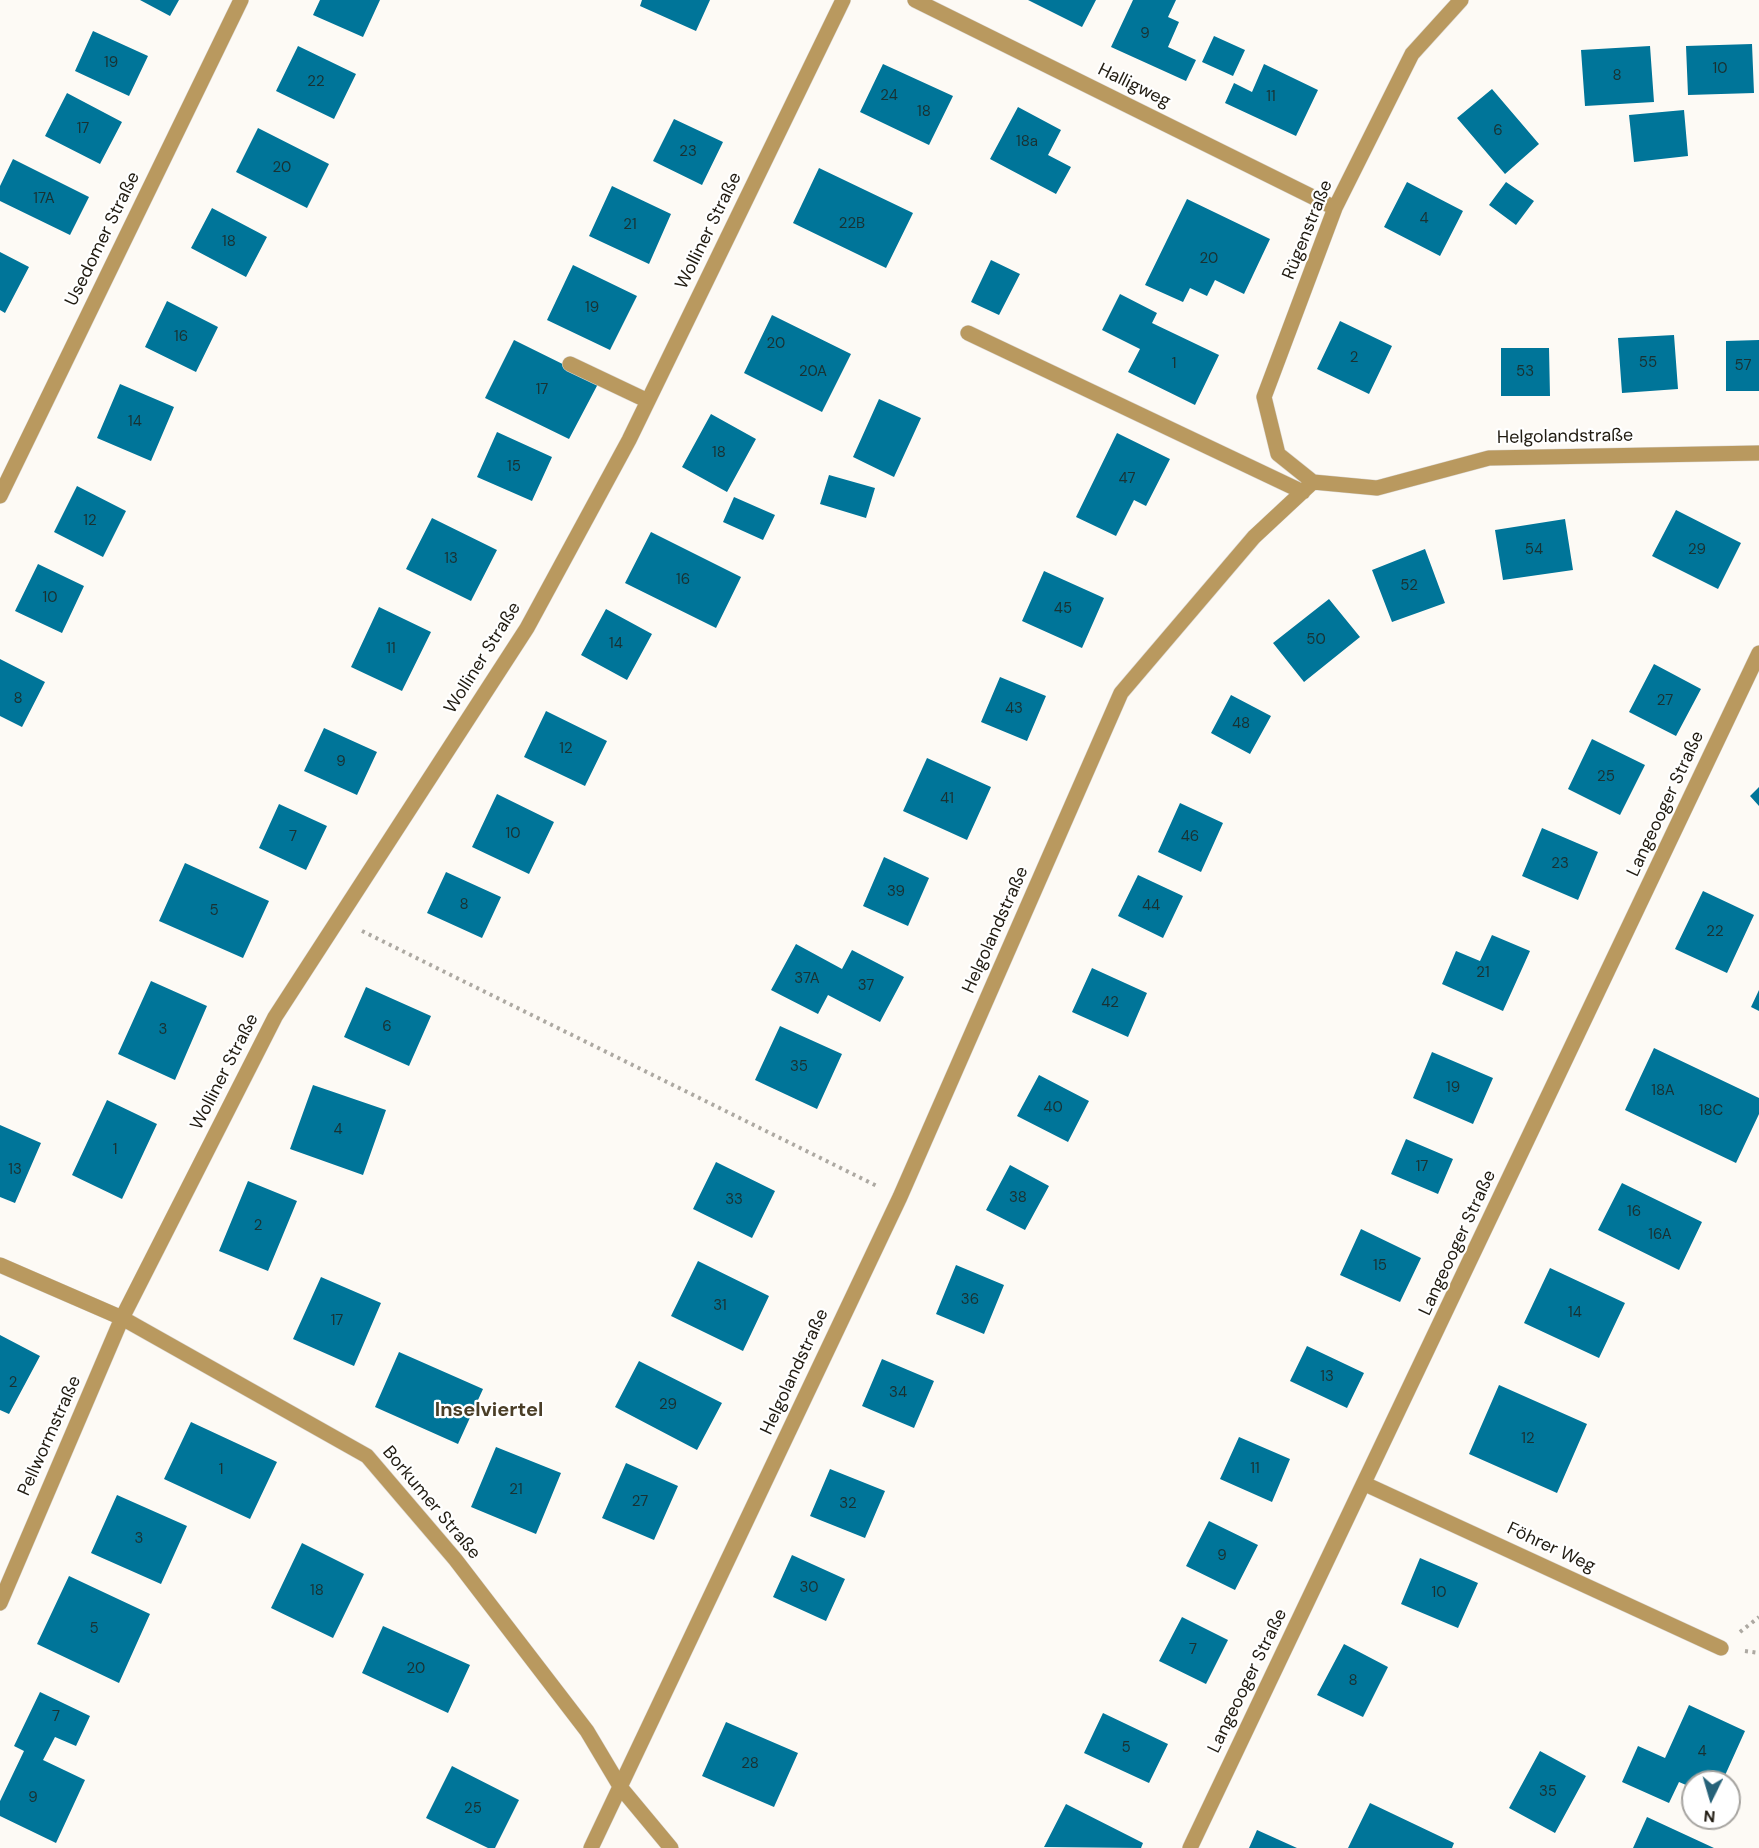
<!DOCTYPE html>
<html>
<head>
<meta charset="utf-8">
<style>
  body { margin:0 }
  #map { position:relative; width:1759px; height:1848px; overflow:hidden; background:#fdfaf5; font-family:"DM Sans",sans-serif }
  canvas { display:block }
  .north { position:absolute; left:1681px; top:1770px; width:60px; height:60px; box-sizing:border-box; background:#fff; border:2px solid #a6a4a0; border-radius:50%; rotate:185deg; font-size:16px; font-weight:700; line-height:24px; text-align:center; color:#201b11 }
  .north::after { content:''; display:block; margin:auto; width:21px; height:27px; background:#266279; clip-path:polygon(50% 0,100% 100%,50% 72%,0 100%) }
</style>
</head>
<body>
<div id="map">
<canvas width="1759" height="1848"></canvas>
<div class="north">N</div>
</div>
<script>
const ctx = document.querySelector('canvas').getContext('2d');
ctx.lineJoin = 'round';
function fill(path, color) {
  ctx.fillStyle = color;
  ctx.fill(path, 'evenodd');
}
function stroke(path, color, width, dash) {
  ctx.strokeStyle = color;
  ctx.lineWidth = width;
  ctx.lineCap = dash ? 'butt' : 'round';
  ctx.setLineDash(dash || []);
  ctx.stroke(path);
}
function label(font, color, halo, rows, align = 'center') {
  ctx.font = font + ' "DM Sans",sans-serif';
  ctx.lineWidth = 4.5;
  ctx.setLineDash([]);
  ctx.textBaseline = 'middle';
  ctx.strokeStyle = halo;
  ctx.fillStyle = color;
  for (const [text, x, y, turn = 0] of rows) {
    ctx.save();
    ctx.translate(x, y);
    ctx.rotate((+turn || 0) * Math.PI / 180);
    ctx.textAlign = isNaN(turn) ? turn : align;
    if (halo) ctx.strokeText(text, 0, 0);
    ctx.fillText(text, 0, 0);
    ctx.restore();
  }
}
fill(new Path2D(`
  M140,0h39l-9,16z
  M320,0h60l-17,37 -50,-22z
  M642,0h68l-14,31 -56,-25z
  M1028,0h68l-14,27z
  M1133,0h43l-8,17 11,5 -11,25 28,13 -10,21 -75,-34z
  M93,31l55,25 -19,40 -54,-25z
  M1214,36l31,14 -12,26 -31,-14z
  M1752,44l2,49 -66,2 -2,-49z
  M298,46l58,28 -22,45 -58,-28z
  M1650,46l4,56 -69,4 -4,-56z
  M883,64l70,32 -24,49 -69,-33z
  M1264,64l54,26 -22,46 -71,-33 9,-20 18,9z
  M1492,89l47,55 -34,30 -48,-56z
  M67,93l55,29 -22,42 -55,-28z
  M1018,107l43,23 -13,25 23,12 -15,27 -66,-35z
  M1684,110l4,46 -54,6 -5,-47z
  M674,119l49,23 -21,43 -49,-24z
  M258,128l71,36 -22,44 -71,-36z
  M13,159l76,38 -19,38 -70,-34v-15z
  M819,168l94,45 -27,55 -93,-45z
  M1407,182l56,29 -23,45 -56,-29z
  M1506,182l28,19 -18,24 -27,-20z
  M612,186l59,28 -22,50 -60,-28z
  M1187,199l83,40 -26,55 -29,-14 -8,16 -17,-8 -7,14 -38,-17z
  M212,208l55,29 -21,40 -55,-29z
  M0,252l29,15 -24,46 -5,-3z
  M991,260l29,14 -21,41 -28,-13z
  M573,265l64,31 -27,54 -63,-30z
  M1120,294l37,19 -5,10 67,32 -24,50 -67,-33 12,-23 -38,-19z
  M167,301l51,26 -22,45 -51,-25z
  M772,315l79,39 -29,58 -78,-39z
  M1340,321l52,25 -23,48 -52,-25z
  M1674,335l4,54 -56,4 -4,-55z
  M514,340l85,42 -30,57 -84,-41z
  M1759,340v51h-33v-50z
  M1501,348h48l1,48h-49z
  M120,384l54,23 -23,54 -54,-23z
  M879,399l42,19 -27,59 -41,-20z
  M711,414l45,25 -29,53 -45,-25z
  M497,432l55,25 -20,44 -55,-24z
  M1117,433l53,26 -24,47 -12,-6 -18,36 -40,-19z
  M829,475l46,13 -9,30 -46,-14z
  M77,486l49,25 -23,46 -49,-25z
  M734,497l41,18 -12,25 -40,-18z
  M1676,510l65,33 -23,46 -66,-33z
  M432,518l65,32 -26,51 -65,-32z
  M1565,519l8,51 -70,10 -8,-50z
  M651,532l90,45 -25,51 -91,-45z
  M1425,549l20,54 -53,19 -20,-52z
  M38,564l46,22 -22,47 -47,-22z
  M1044,571l60,27 -22,50 -60,-27z
  M1329,599l31,38 -56,45 -31,-39z
  M379,607l52,25 -29,59 -51,-24z
  M606,609l46,25 -25,46 -46,-25z
  M0,659l45,23 -23,45 -22,-11z
  M1654,664l47,25 -25,47 -47,-24z
  M1000,677l46,19 -19,45 -46,-19z
  M1231,695l40,21 -21,38 -39,-21z
  M546,711l61,30 -22,45 -61,-29z
  M324,728l53,24 -20,43 -53,-24z
  M1592,739l53,26 -25,50 -52,-26z
  M927,758l64,29 -24,53 -64,-29z
  M1759,787v19l-9,-10z
  M497,794l57,28 -25,52 -57,-27z
  M1180,803l43,20 -22,49 -43,-20z
  M279,804l48,22 -21,44 -47,-22z
  M1542,828l56,24 -20,48 -56,-24z
  M884,857l45,21 -21,48 -45,-20z
  M185,863l84,38 -26,57 -84,-37z
  M446,872l55,25 -19,41 -55,-25z
  M1138,875l45,21 -20,42 -45,-22z
  M1703,891l51,24 -27,58 -52,-24z
  M1492,935l38,16 -27,60 -61,-27 14,-33 24,10z
  M796,944l46,25 10,-19 52,27 -24,45 -52,-27 -10,19 -47,-24z
  M1092,968l55,25 -19,44 -56,-25z
  M151,981l56,25 -32,74 -57,-26z
  M366,987l65,29 -22,50 -65,-29z
  M1759,990v21l-8,-4z
  M780,1026l62,28 -25,55 -62,-29z
  M1654,1048l105,50v16l-23,49 -111,-53z
  M1432,1052l61,26 -20,46 -60,-26z
  M1039,1075l50,26 -21,41 -51,-26z
  M313,1085l73,25 -23,65 -73,-26z
  M107,1100l50,24 -35,75 -50,-24z
  M0,1125l41,18 -26,60 -15,-6z
  M1406,1139l47,20 -15,35 -47,-20z
  M716,1162l59,29 -23,47 -59,-29z
  M1010,1165l39,21 -24,44 -39,-20z
  M248,1181l49,20 -29,70 -49,-20z
  M1622,1183l80,39 -23,48 -81,-40z
  M1361,1229l60,29 -21,44 -60,-27z
  M698,1261l71,35 -26,55 -72,-35z
  M956,1265l48,20 -20,49 -48,-20z
  M1550,1268l75,35 -26,55 -75,-35z
  M321,1277l60,26 -27,63 -61,-27z
  M0,1335l40,21 -31,58 -9,-4z
  M1307,1346l57,27 -17,35 -57,-27z
  M399,1352l84,37 -25,55 -83,-37z
  M882,1359l52,22 -20,47 -52,-22z
  M639,1361l83,42 -25,47 -82,-43z
  M1499,1385l88,39 -30,69 -88,-39z
  M191,1422l86,40 -27,57 -86,-40z
  M1239,1437l51,22 -18,43 -52,-23z
  M496,1447l65,26 -25,61 -65,-27z
  M626,1463l52,23 -24,54 -52,-22z
  M830,1469l55,22 -20,47 -55,-22z
  M117,1495l70,31 -26,58 -70,-31z
  M1209,1521l49,24 -23,45 -49,-24z
  M302,1543l62,31 -31,64 -62,-30z
  M792,1555l53,24 -19,42 -53,-24z
  M1420,1558l58,25 -20,45 -57,-24z
  M69,1576l81,38 -31,69 -82,-39z
  M1182,1617l46,23 -22,44 -47,-23z
  M383,1626l87,39 -22,48 -86,-40z
  M1344,1644l44,23 -25,50 -46,-22z
  M40,1692l50,24 -14,30 -21,-9 -12,23 42,20 -29,63 -56,-27v-15l24,-50 -10,-5z
  M1689,1705l56,26 -23,51h-29v6l-14,-6 -10,21 -47,-21 16,-36 27,12z
  M1103,1713l65,31 -19,39 -65,-30z
  M726,1722l72,31 -24,54 -72,-31z
  M1540,1751l46,25 -31,57 -46,-25z
  M452,1766l67,34 -24,48h-7l-62,-30z
  M1370,1803l84,40 -2,5h-104z
  M1066,1804l77,39 -2,5 -97,-1z
  M1647,1817l67,31h-81z
  M1257,1830l40,18h-48z`), '#007599');
const minor = new Path2D(`
  M915,0l420,208
  M968,333l335,159
  M570,364l78,37
  M1313,482l-35,-28 -14,-57 71,-189 77,-154 49,-54
  M0,496l241,-496
  M0,1265l122,53 245,138 88,103 132,172 34,57 50,60
  M1365,1484l356,164
  M0,1603l122,-285 153,-301 252,-389 102,-188 214,-440
  M591,1848l309,-651 221,-504 133,-156 59,-55 64,6 112,-30 270,-5
  M1190,1848l569,-1195`);
stroke(minor, '#dad6d1', 16);
stroke(new Path2D(`
  M362,931l515,255
  M1740,1632l19,-15
  M1745,1651l14,2`), '#ada9a2', 4, [3, 4.5]);
stroke(minor, '#b9995f', 15);
label('15px', '#183233', null, [
  ["9",1145,34],
  ["19",111,63],
  ["10",1720,69],
  ["8",1617,76],
  ["22",316,82],
  ["24",889,96],
  ["11",1271,97],
  ["18",924,112],
  ["17",83,129],
  ["6",1498,131],
  ["18a",1027,142],
  ["23",688,152],
  ["20",282,168],
  ["17A",44,199],
  ["4",1424,219],
  ["22B",852,224],
  ["21",630,225],
  ["18",229,242],
  ["20",1209,259],
  ["19",592,308],
  ["16",181,337],
  ["20",776,344],
  ["2",1354,358],
  ["55",1648,363],
  ["1",1174,364],
  ["57",1743,366],
  ["20A",813,372],
  ["53",1525,372],
  ["17",542,390],
  ["14",135,422],
  ["18",719,453],
  ["15",514,467],
  ["47",1127,479],
  ["12",90,521],
  ["54",1534,550],
  ["29",1697,550],
  ["13",451,559],
  ["16",683,580],
  ["52",1409,586],
  ["10",50,598],
  ["45",1063,609],
  ["50",1316,640],
  ["14",616,644],
  ["11",391,649],
  ["8",18,699],
  ["27",1665,701],
  ["43",1014,709],
  ["48",1241,724],
  ["12",566,749],
  ["9",341,762],
  ["25",1606,777],
  ["41",947,799],
  ["10",513,834],
  ["7",293,837],
  ["46",1190,837],
  ["23",1560,864],
  ["39",896,892],
  ["8",464,905],
  ["44",1151,906],
  ["5",214,911],
  ["22",1715,932],
  ["21",1483,973],
  ["37A",807,979],
  ["37",866,986],
  ["42",1110,1003],
  ["6",387,1027],
  ["3",163,1030],
  ["35",799,1067],
  ["19",1453,1088],
  ["18A",1663,1091],
  ["40",1053,1108],
  ["18C",1711,1111],
  ["4",338,1130],
  ["1",115,1150],
  ["17",1422,1167],
  ["13",15,1170],
  ["38",1018,1198],
  ["33",734,1200],
  ["16",1634,1212],
  ["2",258,1226],
  ["16A",1660,1235],
  ["15",1380,1266],
  ["36",970,1300],
  ["31",720,1306],
  ["14",1575,1313],
  ["17",337,1321],
  ["13",1327,1377],
  ["2",13,1383],
  ["34",898,1393],
  ["29",668,1405],
  ["12",1528,1439],
  ["11",1255,1469],
  ["1",221,1470],
  ["21",516,1490],
  ["27",640,1502],
  ["32",848,1504],
  ["3",139,1539],
  ["9",1222,1556],
  ["30",809,1588],
  ["18",317,1591],
  ["10",1439,1593],
  ["5",94,1629],
  ["7",1193,1650],
  ["20",416,1669],
  ["8",1353,1681],
  ["7",56,1717],
  ["5",1126,1748],
  ["4",1702,1752],
  ["28",750,1764],
  ["35",1548,1792],
  ["9",33,1798],
  ["25",473,1809]
]);
label('18px', '#201b11', '#fff', [
  ["Halligweg",1134,86,26],
  ["Rügenstraße",1308,230,-68],
  ["Wolliner Straße",709,231,-64],
  ["Usedomer Straße",103,239,-64],
  ["Helgolandstraße",1565,437,-1],
  ["Wolliner Straße",483,658,-58],
  ["Langeooger Straße",1666,804,-65],
  ["Helgolandstraße",996,930,-66],
  ["Wolliner Straße",225,1072,-63],
  ["Langeooger Straße",1458,1243,-65],
  ["Helgolandstraße",795,1372,-65],
  ["Pellwormstraße",50,1436,-66],
  ["Borkumer Straße",431,1503,50],
  ["Föhrer Weg",1551,1548,25],
  ["Langeooger Straße",1248,1681,-64]
]);
label('bold 20px', '#4a3e27', '#fff', [
  ["Inselviertel",489,1411]
]);
</script>
</body>
</html>
